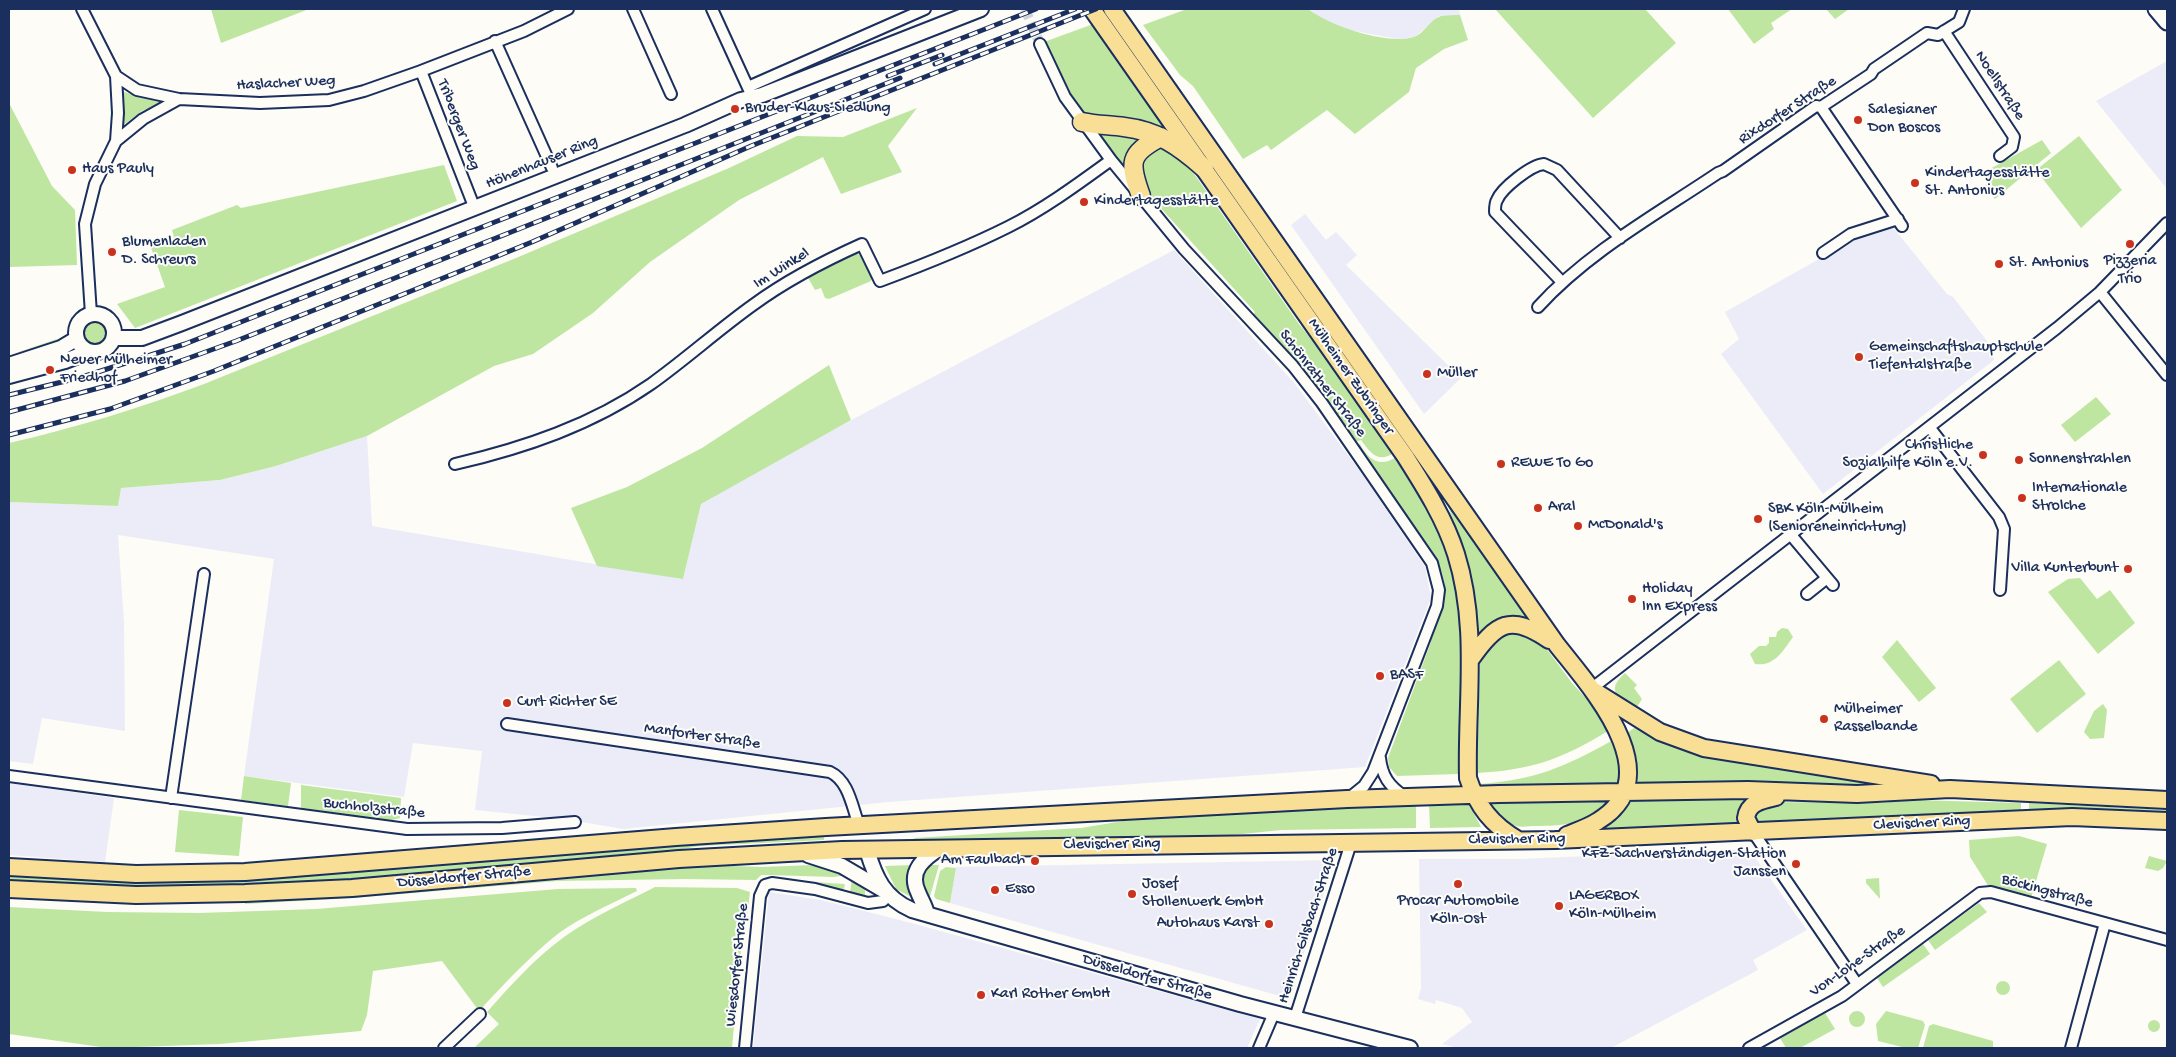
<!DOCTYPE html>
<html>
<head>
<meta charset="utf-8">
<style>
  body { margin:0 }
  #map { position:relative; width:2176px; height:1057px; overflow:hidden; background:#fdfcf7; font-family:"Gochi Hand",sans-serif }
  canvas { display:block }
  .frame { position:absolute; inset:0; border:10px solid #1b2f5e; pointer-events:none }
</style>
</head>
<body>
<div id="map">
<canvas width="2176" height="1057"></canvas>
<div class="frame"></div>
</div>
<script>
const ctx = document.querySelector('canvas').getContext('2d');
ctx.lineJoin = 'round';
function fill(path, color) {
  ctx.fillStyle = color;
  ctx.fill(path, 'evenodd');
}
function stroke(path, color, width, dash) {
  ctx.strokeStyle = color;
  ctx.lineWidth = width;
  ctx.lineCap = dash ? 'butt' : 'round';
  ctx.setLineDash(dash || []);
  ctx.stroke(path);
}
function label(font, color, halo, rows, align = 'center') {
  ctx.font = font + ' "Gochi Hand",sans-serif';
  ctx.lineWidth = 4;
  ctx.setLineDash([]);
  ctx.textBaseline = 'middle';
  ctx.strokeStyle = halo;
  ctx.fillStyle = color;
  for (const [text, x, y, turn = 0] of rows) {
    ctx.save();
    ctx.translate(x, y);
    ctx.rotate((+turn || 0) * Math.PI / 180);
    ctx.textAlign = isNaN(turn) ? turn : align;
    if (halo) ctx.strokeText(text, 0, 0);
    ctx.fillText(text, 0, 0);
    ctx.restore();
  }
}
fill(new Path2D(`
  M1308,9h151l1,6 -21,1 -24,21 -17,2 -49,-9 -27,-11z
  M2167,61v128l-71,-88z
  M1305,214l21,26 10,-8 21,23 -11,10 115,113 -37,36 -133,-189z
  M1891,225l56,69 6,3 41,53v10l-171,134 -102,-140 18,-15 -14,-27 135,-76z
  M1174,250l121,134 73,98 57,85 6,31 -66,169 -476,35 -266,27 -59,-10 -89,-9 7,-59 -69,-8 -9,54 -160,-21 30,-217 -156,-24 6,87 1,109 -83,-13 -9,46 -24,-3v-259l109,4 2,-18 100,-8 56,-14 91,-30 5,90 311,53 18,-75 82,-48z
  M9,783l105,15 -9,64 -96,-7z
  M1749,849l58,81 -54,30 5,10 -147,78h-153l-16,-4 30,-22 -10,-14 -26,-8 -1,4 -17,-5 3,-11 -2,-129h100z
  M1335,860l-44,133 -4,5 -337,-95 6,-36z
  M769,892l52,8 94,24 345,95 -13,29h-494z`), '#ebecf8');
fill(new Path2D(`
  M211,9h98l-88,34z
  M1187,9h121c22,17 78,36 106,28 10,-3 16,-18 27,-21 6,-1 13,-1 19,-1l8,25 -24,9 -28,19 -7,24 -54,42 -28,-24 -56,40 -4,-5 -24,14 -50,-73 -13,-11 -37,-50z
  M1495,9h150l31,34 -83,75z
  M1728,9h64l-21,14 3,6 -20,15z
  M1826,9h23l-14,10z
  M1096,23l77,111 -89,-19c-17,-22 -29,-47 -40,-73z
  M122,91l19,7 19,2 1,3 -19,8 -20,15z
  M9,103l43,83 23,24 2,55 -68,2z
  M917,108l-29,38 14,26 -61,22 -18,-37 -84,43 -89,62 -57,51 -60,41 -39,12 -127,70 -91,30 -56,14 -99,8 -3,18 -109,-4v-59c66,-15 131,-35 195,-59l312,-126 213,-90 68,-32 46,1z
  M1099,133l49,3 -22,33z
  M2079,136l43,54 -41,38 -45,-58z
  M2042,140l9,13 -56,46 -10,-12 5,-18z
  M1161,146l22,12 116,166 57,71 39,57c-16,12 -24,2 -34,-12l-6,2 -45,-63 -57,-64 2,-3 -107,-118 -11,-22 10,-22z
  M444,165l13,36 -322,127 -18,-24 48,-17 -15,-42 24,-8 -2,-7 65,-25 4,3z
  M853,252l9,4 10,22 -1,3 -42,18 -4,-1 -4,-10 -6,2 -8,-14z
  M82 333a12 12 0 1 1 24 0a12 12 0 1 1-24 0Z
  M57,339v4l-41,10z
  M829,365l22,55 -150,84 -18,75 -86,-13 -26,-58 56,-21 75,-39z
  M2096,397l15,17 -36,28 -14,-17z
  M1360,444c9,17 21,24 38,12 56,88 66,142 64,245 0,23 2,50 -4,73l-61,2 -8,-9 -1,-9 43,-116 -2,-2 14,-38 2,-15 -3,-14 -8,-18 -77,-110z
  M1444,492l90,130 -55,15 -12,-71z
  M2080,578l17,21 13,-9 25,33 -37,31 -50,-62 20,-13z
  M1782,628l6,1 5,8c-10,14 -19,30 -38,27l-5,-10 9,-8h7l3,-3v-6h7l1,-5z
  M1506,629l34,11 32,43 20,22 16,26c-46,28 -76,39 -131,42l3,-108 2,-10z
  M1897,640l39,48 -17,14 -37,-45z
  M2059,660l27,34 -49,39 -27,-34z
  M1625,673l12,12 -3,3 8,11 -7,11c-17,-13 -30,-19 -10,-37z
  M2103,704l4,6 -3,28 -14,1 -6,-7 10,-21z
  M1637,726l254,59 -258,-2 1,-28 -7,-22z
  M1613,740l7,25 -2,18 -138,4 -1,-3c56,-4 86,-17 134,-44z
  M244,776l47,7 -3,23 -47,-6z
  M301,785l100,13 -1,20 -12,3 -87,-12z
  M1748,799l-5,25 -144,5 28,-29z
  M1609,800c-14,24 -48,26 -73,26 -8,0 -17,2 -23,-1 -10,-5 -16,-13 -22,-22z
  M1915,800l106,3v9l-266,12 -2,-12 20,-10 106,1z
  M1468,802l13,25 -51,1 -1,-24z
  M2029,803l138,7v4l-138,-2z
  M1416,804v24l-135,2 -58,6 -309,5v-3l167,-10 48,-8z
  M179,810l64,7 -4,39 -64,-4z
  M824,835v5l-124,6 -52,9 -319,27 -189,7 -131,-7v-8l264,3 455,-37z
  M2019,836l28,8 -16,54 -42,-11 -19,-30 -1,-17z
  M2149,856l18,5 -4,7 -5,3 -13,-3z
  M706,865l56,2 51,-2 12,1 22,9 -13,2 -65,-2h-8l-5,5 -71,-1 -128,2 -204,17 -108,6v-2l108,-7z
  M914,865l1,34 -19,-10 -11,-23z
  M924,865h15l-10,35 -10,-14z
  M946,867l10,1 -6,35 -14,-4 -2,-3 6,-25z
  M852,878l13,10v7l-15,-2z
  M1879,878l1,21 -14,-16v-4z
  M786,880l58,4 1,1 -2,6z
  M655,887l82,1 13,4 -3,23 -3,2 -12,131h-258l25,-24 -12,-12c23,-26 48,-54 77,-75 28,-20 60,-34 91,-50z
  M636,888l1,3c-26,13 -54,25 -78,42 -29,23 -55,51 -80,78l-37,-50 -69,10 -6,44 -6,16 -141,13 -112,4 -99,-14v-127l98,5 93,1 116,-4 242,-20z
  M1979,903l8,9 -52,38 -7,-10z
  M1923,944l7,10 -47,33 -6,-9z
  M1996 988a7 7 0 1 1 14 0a7 7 0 1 1-14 0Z
  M1886,1011l37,10 2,4 -7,23h-12l-28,-7 -2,-17z
  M1849 1019a8 8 0 1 1 16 0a8 8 0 1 1-16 0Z
  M1825,1013l10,16 -35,19h-14l-6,-10z
  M2148 1026a6 6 0 1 1 12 0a6 6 0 1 1-12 0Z
  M1933,1024l60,17v7h-70l6,-22z`), '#bee6a1');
stroke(new Path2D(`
  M1025,9l15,35`), '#d0d3d8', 10, [10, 5]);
const minor = new Path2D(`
  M82,9l34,67 21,14 42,9 81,4 69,-3 35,-9 57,-20 103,-40 44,-22
  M633,9l38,85
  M712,9l38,83
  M1944,31l70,106 -2,10 -12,9
  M495,41l57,127
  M1040,44l25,53 46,63 73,89 109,117 29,37 110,160 7,27 -2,16 -64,166 -9,14 -16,13
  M421,71l54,138
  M748,87l177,-78
  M1821,107l81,119
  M116,141l27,-22 36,-20
  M1823,253l28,-19 47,-15
  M1561,281l-66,-69c0,-4 0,-9 2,-12 5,-12 34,-35 47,-36l13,6 63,68
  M2100,292l67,83
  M1538,307c50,-55 119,-93 180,-134l5,-2 93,-65 5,1 50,-33 3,-5 53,-36 11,2 21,-13 5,-13
  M91,314l-6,-90 10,-40 21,-43 2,-28 -2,-37
  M1930,428l69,89 5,12 -4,61
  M455,464c69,-16 137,-39 196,-80 35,-25 67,-54 102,-79 34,-25 71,-44 109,-61l18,37c43,-16 86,-33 128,-54 36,-18 70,-43 103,-67
  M1791,535l42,50
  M1807,594l20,-16
  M1591,689l466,-361 43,-36 67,-69
  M507,724l323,48c19,9 22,35 29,53
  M1380,758c2,18 9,28 24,38
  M9,776l398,53 95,-1 73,-6
  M171,798l33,-224
  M1753,832l104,152
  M1295,1018l56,-175
  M444,1048l36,-34
  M745,1048l15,-152 5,-11 7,-2 43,6 53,14 15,-2 6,-6
  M1259,1048l15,-35
  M1749,1048l93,-52 138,-103 11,-1 176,48
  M2071,1048l34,-125`);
const tertiary = new Path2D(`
  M76 333a19 19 0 1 1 38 0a19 19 0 1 1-38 0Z
  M114,338h28l40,-15 503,-198 56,-25 21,-5 219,-86
  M9,365l52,-17 15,-9
  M9,376l56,-15 23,-9
  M867,850c8,27 17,48 45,60l328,94 170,44
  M808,855l34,11 41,24
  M927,914c-2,-9 -6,-14 -9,-22 -10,-21 6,-34 22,-44`);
const secondary = new Path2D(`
  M2156,9l11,13`);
const primary = new Path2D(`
  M1092,9l313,447c19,30 40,63 51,98 23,73 10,148 12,224 9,28 24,47 50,62
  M1112,9l445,636c33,42 115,131 41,176 -9,6 -21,10 -31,14
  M1471,659c25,-36 39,-46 78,-19
  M1596,692l64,40 44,16 227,36
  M1753,832l-7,-14c2,-16 17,-18 30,-21
  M9,867l127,7 109,-2 431,-35 150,-10 521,-28 152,-5 249,-4 109,4 93,-5 217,11
  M9,889l127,6 109,-2 107,-5 327,-29 163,-9 713,-10 517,-23 95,4`);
const trunk = new Path2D(`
  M1082,122c14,3 27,3 42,5 34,4 55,19 80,41
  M1141,196c-12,-33 -13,-42 20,-59`);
stroke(minor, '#1b2f5e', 14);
stroke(tertiary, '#1b2f5e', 18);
stroke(secondary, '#1b2f5e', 19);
stroke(primary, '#1b2f5e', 20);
stroke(trunk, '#1b2f5e', 21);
stroke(minor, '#fdfcf7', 10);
stroke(tertiary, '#fdfcf7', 14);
stroke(secondary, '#fdfcf7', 15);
stroke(primary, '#f9df96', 16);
stroke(trunk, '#f9df96', 18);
const rail = new Path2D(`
  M935,64l140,-55
  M888,76l54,-21
  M9,395l73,-18 103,-33 851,-335
  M9,412l116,-31 111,-40 664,-263
  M9,435l101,-26 104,-38 318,-129 219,-96 345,-137`);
stroke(rail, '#1b2f5e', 5);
stroke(rail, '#fdfcf7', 3, [9]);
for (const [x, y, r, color] of [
  [735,109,5,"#c8321e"],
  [1858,120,5,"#c8321e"],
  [72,170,5,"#c8321e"],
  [1915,183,5,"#c8321e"],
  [1084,202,5,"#c8321e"],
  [2130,244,5,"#c8321e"],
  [112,252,5,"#c8321e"],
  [1999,264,5,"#c8321e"],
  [1859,357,5,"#c8321e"],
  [50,370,5,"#c8321e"],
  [1427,374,5,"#c8321e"],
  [1983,455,5,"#c8321e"],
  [2019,460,5,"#c8321e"],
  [1501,464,5,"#c8321e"],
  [2022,498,5,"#c8321e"],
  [1538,508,5,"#c8321e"],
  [1758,519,5,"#c8321e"],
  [1578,526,5,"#c8321e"],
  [2128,569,5,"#c8321e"],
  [1632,599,5,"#c8321e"],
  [1380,676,5,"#c8321e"],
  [507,703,5,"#c8321e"],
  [1824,719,5,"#c8321e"],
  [1035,861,5,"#c8321e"],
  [1796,864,5,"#c8321e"],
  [1458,884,5,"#c8321e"],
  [995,890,5,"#c8321e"],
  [1132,894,5,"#c8321e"],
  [1559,906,5,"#c8321e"],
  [1269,924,5,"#c8321e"],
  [981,995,5,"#c8321e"]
]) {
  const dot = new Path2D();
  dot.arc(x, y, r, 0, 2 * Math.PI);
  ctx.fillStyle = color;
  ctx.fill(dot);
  stroke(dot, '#fdfcf7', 2);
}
label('16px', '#1b2f5e', '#fdfcf7', [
  ["Haslacher Weg",286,84,-3],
  ["Noellstraße",1999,86,57],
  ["Rixdorfer Straße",1788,111,-33],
  ["Triberger Weg",458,125,69],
  ["Höhenhauser Ring",542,163,-22],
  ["Im Winkel",782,269,-32],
  ["Mülheimer Zubringer",1350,377,55],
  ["Schönrather Straße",1322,384,52],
  ["Manforter Straße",702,737,8],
  ["Buchholzstraße",374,809,6],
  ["Clevischer Ring",1922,824,-3],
  ["Clevischer Ring",1517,840,-1],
  ["Clevischer Ring",1112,845,-1],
  ["Düsseldorfer Straße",464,878,-5],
  ["Böckingstraße",2047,892,15],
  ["Heinrich-Gilsbach-Straße",1309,926,-72],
  ["Von-Lohe-Straße",1858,962,-35],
  ["Wiesdorfer Straße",738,965,-84],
  ["Düsseldorfer Straße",1147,978,16]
]);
label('16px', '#1b2f5e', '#fdfcf7', [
  ["Bruder-Klaus-Siedlung",745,109],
  ["Salesianer",1868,111],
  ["Don Boscos",1868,129],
  ["Haus Pauly",82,170],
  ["Kindertagesstätte",1925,174],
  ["St. Antonius",1925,192],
  ["Kindertagesstätte",1094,202],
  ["Blumenladen",122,243],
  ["D. Schreurs",122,261],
  ["Pizzeria",2130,262,"center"],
  ["Trio",2130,280,"center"],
  ["St. Antonius",2009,264],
  ["Gemeinschaftshauptschule",1869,348],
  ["Tiefentalstraße",1869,366],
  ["Neuer Mülheimer",60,361],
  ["Friedhof",60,379],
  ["Müller",1437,374],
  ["Christliche",1973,446,"right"],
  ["Sozialhilfe Köln e.V.",1973,464,"right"],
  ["Sonnenstrahlen",2029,460],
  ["REWE To Go",1511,464],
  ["Internationale",2032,489],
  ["Strolche",2032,507],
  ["Aral",1548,508],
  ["SBK Köln-Mülheim",1768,510],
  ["(Senioreneinrichtung)",1768,528],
  ["McDonald's",1588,526],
  ["Villa Kunterbunt",2118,569,"right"],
  ["Holiday",1642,590],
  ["Inn Express",1642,608],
  ["BASF",1390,676],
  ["Curt Richter SE",517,703],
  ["Mülheimer",1834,710],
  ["Rasselbande",1834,728],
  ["KFZ-Sachverständigen-Station",1786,855,"right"],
  ["Janssen",1786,873,"right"],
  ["Am Faulbach",1025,861,"right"],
  ["Josef",1142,885],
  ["Stollenwerk GmbH",1142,903],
  ["Esso",1005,890],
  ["LAGERBOX",1569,897],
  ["Köln-Mülheim",1569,915],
  ["Procar Automobile",1458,902,"center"],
  ["Köln-Ost",1458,920,"center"],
  ["Autohaus Karst",1259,924,"right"],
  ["Karl Rother GmbH",991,995]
], 'left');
</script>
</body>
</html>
